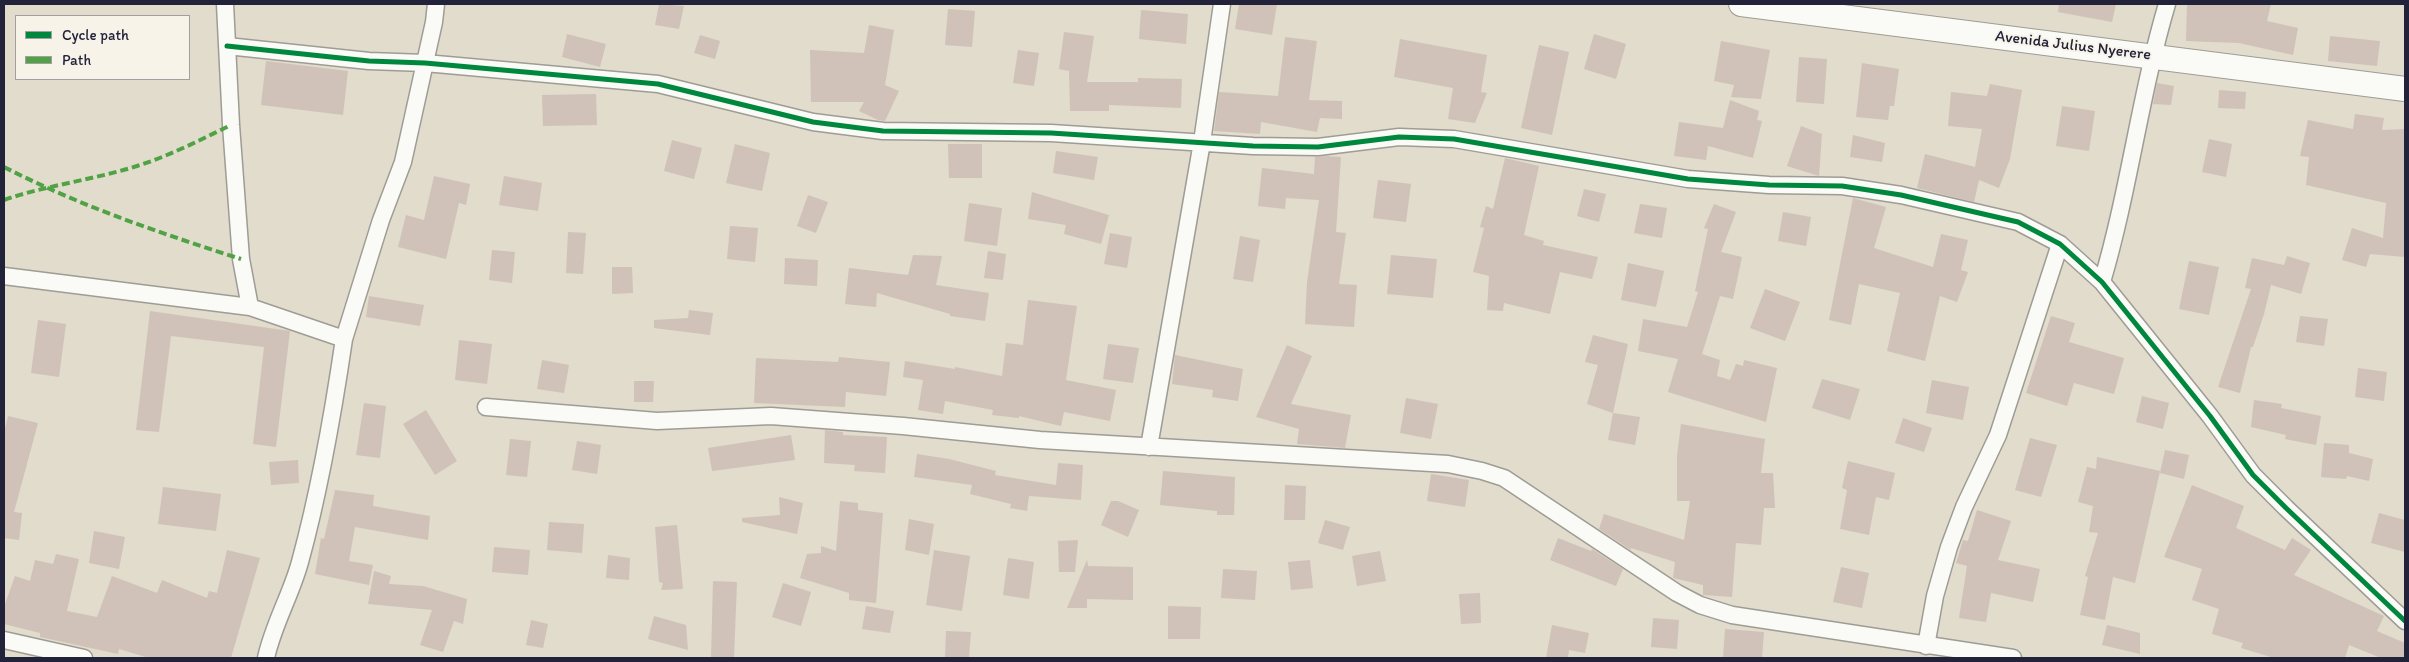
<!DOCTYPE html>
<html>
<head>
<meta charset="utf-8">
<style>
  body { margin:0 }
  #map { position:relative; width:2409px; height:662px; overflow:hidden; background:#e1dccb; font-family:Itim,sans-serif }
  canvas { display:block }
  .frame { position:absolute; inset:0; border:5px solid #22223b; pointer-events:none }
  .legend { position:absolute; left:15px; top:15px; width:175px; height:65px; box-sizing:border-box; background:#f7f3e8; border:1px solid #a29fa3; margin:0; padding:6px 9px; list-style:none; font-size:15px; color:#22223b }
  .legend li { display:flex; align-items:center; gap:10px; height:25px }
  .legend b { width:25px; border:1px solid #a29fa3 }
</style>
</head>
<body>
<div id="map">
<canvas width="2409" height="662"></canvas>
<div class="frame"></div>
<ul class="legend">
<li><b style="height:6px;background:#00873e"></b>Cycle path</li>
<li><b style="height:6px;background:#50a245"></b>Path</li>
</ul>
</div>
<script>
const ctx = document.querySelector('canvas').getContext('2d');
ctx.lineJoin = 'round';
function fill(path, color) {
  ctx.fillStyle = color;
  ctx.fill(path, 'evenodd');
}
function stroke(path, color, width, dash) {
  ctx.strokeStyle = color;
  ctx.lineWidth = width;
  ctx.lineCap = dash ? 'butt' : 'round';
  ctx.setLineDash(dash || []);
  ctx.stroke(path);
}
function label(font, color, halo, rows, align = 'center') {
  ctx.font = font + ' Itim,sans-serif';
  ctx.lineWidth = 4;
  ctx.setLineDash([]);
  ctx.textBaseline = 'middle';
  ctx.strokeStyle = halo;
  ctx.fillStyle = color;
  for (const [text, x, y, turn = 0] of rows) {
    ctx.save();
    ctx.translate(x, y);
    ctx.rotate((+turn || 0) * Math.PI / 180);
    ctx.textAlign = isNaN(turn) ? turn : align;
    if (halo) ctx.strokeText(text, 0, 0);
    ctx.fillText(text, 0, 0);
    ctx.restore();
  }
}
fill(new Path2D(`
  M659,4l25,2 -5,23 -24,-4z
  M1239,4h38l-5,31 -37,-6z
  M2059,4h57l-4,18 -54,-10z
  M2187,4h84l-4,17 31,7 -5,27 -54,-12 -53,-2z
  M948,9l27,2 -3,36 -27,-2z
  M1141,10l47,4 -2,30 -47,-5z
  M869,25l25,5 -9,55 14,6 -14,30 -7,-1 -19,-9 5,-9h-53l-1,-52 54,3z
  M1064,32l30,4 -7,46h51v-4l44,1 -1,29 -72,-3v6h-39l-1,-40 -10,-2z
  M567,34l39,10 -6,23 -38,-10z
  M1594,34l32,10 -10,35 -32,-10z
  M700,35l20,6 -5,18 -21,-6z
  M2330,36l50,5 -3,25 -49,-5z
  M1285,37l32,4 -8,59 33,1v18l-22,-1 -3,14 -56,-10 -1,12 -46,-3 5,-39 59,4z
  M1400,39l87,16 -6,37 6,1 -12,30 -27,-4 5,-31 -59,-11z
  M1721,41l49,9 -9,49 -30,-2 3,-12 -20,-4z
  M1539,45l30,7 -17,83 -31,-7z
  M1018,50l21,3 -5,33 -21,-3z
  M1799,57l28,2 -3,45 -28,-2z
  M266,61l82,10 -5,44 -82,-10z
  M1862,63l37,6 -5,37h-4l-2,14 -32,-3z
  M2157,83l17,3 -3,19 -18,-1z
  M1990,84l32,6 -12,69 -11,29 -20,-8 -5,22 -57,-14 8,-34 50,13 7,-38 -34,-3 3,-34 36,4z
  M2219,90l27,2 -1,17 -27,-1z
  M596,94l1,31 -54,1 -1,-31z
  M1730,100l29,11 -2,9 5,1 -9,37 -45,-12 -2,14 -32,-4 5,-34 44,6z
  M2062,106l33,5 -6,40 -33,-5z
  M2355,114l29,4 -2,12 23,-1v128l-35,-3 -4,13 -24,-7 10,-32 31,10 3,-35 -80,-18 3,-28 -9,-1 8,-36 45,9z
  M1801,126l21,8 -3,42 -32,-10z
  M1853,135l32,8 -3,19 -32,-5z
  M2209,139l23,5 -6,33 -24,-5z
  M672,140l30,8 -8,31 -30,-8z
  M735,144l35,9 -8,38 -36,-8z
  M948,144h34v34h-33z
  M1056,151l42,6 -4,23 -41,-7z
  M1326,156l15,1 -5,75 10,1 -7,51 18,1 -3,42 -49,-3 2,-42 12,-82 -33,-2 -1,11 -27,-3 4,-38 52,6 1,-17z
  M1505,158l34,8 -15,69 20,6 -1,4 55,12 -6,22 -32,-7 -10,42 -46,-11 -1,8 -16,-1 2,-34 -16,-4 11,-44 -4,-1 6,-21 7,3z
  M434,176l36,8 -4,21 -7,-2 -13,56 -48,-12 8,-32 18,5z
  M504,176l38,7 -4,28 -39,-6z
  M1378,180l33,4 -5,38 -33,-4z
  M1584,189l22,5 -7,28 -22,-6z
  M1032,192l77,23 -8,29 -37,-10 2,-9 -38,-6z
  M808,195l20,7 -12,31 -19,-7z
  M1853,198l33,9 -12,41 59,19 8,-33 27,6 -7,30 7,2 -11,30 -17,-6 -15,65 -38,-10 13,-58 -41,-9 -8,41 -22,-5z
  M969,203l33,5 -5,38 -33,-5z
  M1640,204l27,4 -5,30 -28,-5z
  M1714,204l22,8 -15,40 21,5 -9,42 -13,-3 -18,58 18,6 -3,16 13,4 6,-16 7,2 1,-6 33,8 -11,54 -98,-30 10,-33 -40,-8 5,-32 44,8 11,-35 -3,-1 13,-62 -4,-1z
  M1783,212l28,5 -5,29 -28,-5z
  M730,226l28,2 -3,34 -28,-3z
  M568,232l18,1 -3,41 -17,-1z
  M1110,233l22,4 -5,31 -23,-4z
  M1240,236l20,4 -7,42 -20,-3z
  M492,250l23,2 -3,31 -23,-3z
  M988,251l18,3 -3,26 -19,-2z
  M913,255l29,1 -6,29 53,8 -4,28 -35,-5v-2l-73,-21 -1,14 -31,-3 4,-36 59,7z
  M1391,255l46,4 -4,39 -46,-4z
  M2287,256l23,7 -9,31 -30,-9 -7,29 -11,33h-2l-11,46 -22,-6 33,-98 -6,-1 7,-30 32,7z
  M785,258l33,2 -1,26 -33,-2z
  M2189,261l30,6 -10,48 -30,-6z
  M1628,263l36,8 -8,36 -35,-7z
  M612,267h20l1,26 -21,1z
  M1765,289l35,13 -15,39 -35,-13z
  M369,296l55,9 -4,21 -54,-9z
  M1028,300l49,6 -11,74 50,10 -6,31 -46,-9 -3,14 -42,-10v2l-27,-3 1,-5 -48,-9 -2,13 -25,-4 5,-30 -20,-3 2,-16 50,8v-2l47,9 4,-33 17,2z
  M689,310l24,3 -3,22 -56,-7v-8l34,-2z
  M150,311l140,20 -14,116 -23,-3 11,-97 -93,-11 -12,96 -23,-2z
  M2051,316l24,7 -6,19 55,16 -10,36 -40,-11 -7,23 -41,-13z
  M2300,316l28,3 -4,27 -28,-4z
  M38,320l28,4 -7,53 -28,-4z
  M1593,335l35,9 -15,69 -26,-9 11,-39 -13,-3z
  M459,340l33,4 -5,40 -32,-4z
  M1108,344l31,4 -6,35 -30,-4z
  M1287,345l25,11 -21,48 60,11 -6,33 -48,-4 2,-15 -43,-12z
  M1175,355l68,14 -5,32 -26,-4 1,-7 -41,-6z
  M839,357l51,5 -4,34 -40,-4 -1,15 -91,-4 2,-45 82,4z
  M542,360l27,5 -5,28 -27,-4z
  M2358,368l29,4 -3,29 -29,-4z
  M1822,379l38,10 -10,31 -38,-12z
  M1932,380l37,7 -6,33 -37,-7z
  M634,381h20l-1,21h-19z
  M2142,396l27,7 -6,26 -27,-7z
  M1406,398l32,6 -7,35 -31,-6z
  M2254,400l28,4 -1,4 40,8 -5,29 -31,-6 1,-4 -35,-8z
  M364,403l22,3 -6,52 -24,-3z
  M426,410l31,51 -22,14 -32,-51z
  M1613,413l27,4 -5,28 -27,-5z
  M8,416l30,7 -24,89 8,1 -3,27 -15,-2v-106z
  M1903,418l29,10 -8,24 -29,-9z
  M1681,424l84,15 -4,34h12l2,35h-11l-3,37 -25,-2 -4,54 -29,-2v-10l-30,-7 2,-16 -44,-14v2l-32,-21 5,-15 80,26 6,-39h-13v-45z
  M825,430l18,2v3l44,2 -2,36 -31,-2 1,-6 -31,-2z
  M791,435l4,25 -83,11 -4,-23z
  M2030,438l27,7 -16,52 -26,-7z
  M510,439l21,2 -4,36 -21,-2z
  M577,441l24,4 -4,29 -25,-4z
  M2324,443l25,2v8l24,6 -4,22 -22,-5 -1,3 -25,-2z
  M2165,450l24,5 -5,24 -24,-6z
  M917,454l32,5 47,12 -1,4 61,10 2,-22 25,2 -2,35 -52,-4 -2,15 -17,-3 1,-4 -41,-10 2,-9 -58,-8z
  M2097,457l63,14 -25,112 -22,-6 -8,43 -25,-5 8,-38 -3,-1 13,-43 -9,-1 4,-26 -15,-4 9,-35 9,2z
  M298,460l1,23 -28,2 -2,-23z
  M1848,461l47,12 -6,27 -13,-3 -7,38 -29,-6 7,-39 -5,-2z
  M1163,471l72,6 -1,38h-17v-4l-57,-6z
  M1431,474l38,6 -4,27 -38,-6z
  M1285,485l21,1 -1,34h-21z
  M2192,485l52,21 -8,22 49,22 7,-12 19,12 -17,25 90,41 -7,15 28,12v15h-24l-32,-13 -4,13h-71l-33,-10 2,-5 -31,-9 7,-25 -27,-9 10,-31 -38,-12z
  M163,487l58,7 -5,37 -58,-7z
  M335,490l39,5 -1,11 57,10 -2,24 -73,-13 -6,34 24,4 -4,20 -54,-11 6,-36 3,1z
  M779,497l24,6 -6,31 -55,-12v-4l38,-3z
  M840,501l18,2v7l25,3 -7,90 -27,-3v-7l-49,-15 7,-24 14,-1v-7l15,5z
  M1111,501h7l21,9 -11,27 -27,-12z
  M1977,510l34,11 -13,39 42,9 -7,33 -42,-9 -5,29 -27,-4 8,-52 -11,-3 7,-23 5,1z
  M2379,513l26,7v32l-34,-9z
  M909,519l25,5 -5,31 -24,-5z
  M1325,520l25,7 -7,23 -25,-7z
  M549,522l35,2 -2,29 -35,-3z
  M677,525l6,64 -22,1 2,-7 -4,-1 -4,-55z
  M94,531l31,6 -6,32 -30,-6z
  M1558,538l33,13 1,-2 31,20 -7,17 -66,-26z
  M1078,540l-3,32h-16l-1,-31z
  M494,547l36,3 -2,25 -36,-3z
  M227,550l33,8 -29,100h-82l-30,-9 -1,5 -78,-17v-4l-36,-9v-17l11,-31 15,5 5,-21 18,4 3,-10 23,5 -12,52 30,6 15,-41 45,17 5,-13 45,18 2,-7 8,2z
  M934,550l36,6 -8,55 -36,-6z
  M1380,551l6,30 -29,5 -5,-30z
  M608,555l22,3 -1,22 -23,-2z
  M1008,558l26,4 -5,37 -26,-4z
  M1087,560l1,6 45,1v33l-46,-1v9h-20z
  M1310,560l3,28 -22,2 -3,-28z
  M1841,567l28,6 -7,35 -29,-6z
  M1223,569l34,2 -2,29 -34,-2z
  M374,571l17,5 -2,8 34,2 44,13 -4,25 -9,-3 -11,31 -23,-7 12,-35 -64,-6z
  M713,581l24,1 -3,76h-23z
  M783,583l28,9 -10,34 -29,-9z
  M1480,593l1,30 -20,1 -2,-30z
  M866,606l28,5 -4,22 -28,-4z
  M1168,606l33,1 -1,32h-32z
  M654,616l32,9 2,25 -40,-11z
  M1653,618l26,2 -2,29 -26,-2z
  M531,620l17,4 -5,24 -17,-3z
  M1552,625l37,8 -4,20 -16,-3 -1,8h-22z
  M2107,625l33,8v21l-38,-9z
  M1725,629l39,3 -2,26h-39z
  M946,631l25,1 -2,26h-24z`), '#d0c2b8');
const street = new Path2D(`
  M225,4l6,121 10,134 9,48 94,32c-11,75 -24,150 -44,223 -9,33 -27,63 -34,96
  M227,46l142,15 56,2 233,21 155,38 70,9 168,2 202,13 65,1 81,-10 55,2 234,40 81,6 73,1 59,9 117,27 42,22 42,38 108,134 43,59 33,33 119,113
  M4,276l246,31
  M2102,282c27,-91 38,-187 65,-278
  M344,339l37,-119 22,-58 31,-140 2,-18
  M486,407l171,14 114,-5 132,10 137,14 408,24 34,7 22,7 173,115 23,12 32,10 281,43
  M1149,447l53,-305 20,-138
  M4,640l80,18
  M1926,646l9,-50 14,-49 15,-40 34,-72 62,-191`);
const secondary = new Path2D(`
  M1741,4l664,85`);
stroke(street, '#9e9c95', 19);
stroke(secondary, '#9e9c95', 26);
stroke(street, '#fafaf7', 16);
stroke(secondary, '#fafaf7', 24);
stroke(new Path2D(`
  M4,167c76,39 156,66 237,92
  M4,200c43,-15 89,-20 133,-34 32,-10 63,-26 94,-41`), '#50a245', 4, [8, 4]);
stroke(new Path2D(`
  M227,46l142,15 56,2 233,21 155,38 70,9 168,2 202,13 65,1 81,-10 55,2 234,40 81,6 73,1 59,9 117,27 42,22 42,38 108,134 43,59 33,33 119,113`), '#00873e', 5);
label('16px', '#22223b', '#f7f3e8', [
  ["Avenida Julius Nyerere",2073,46,7]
]);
</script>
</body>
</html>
